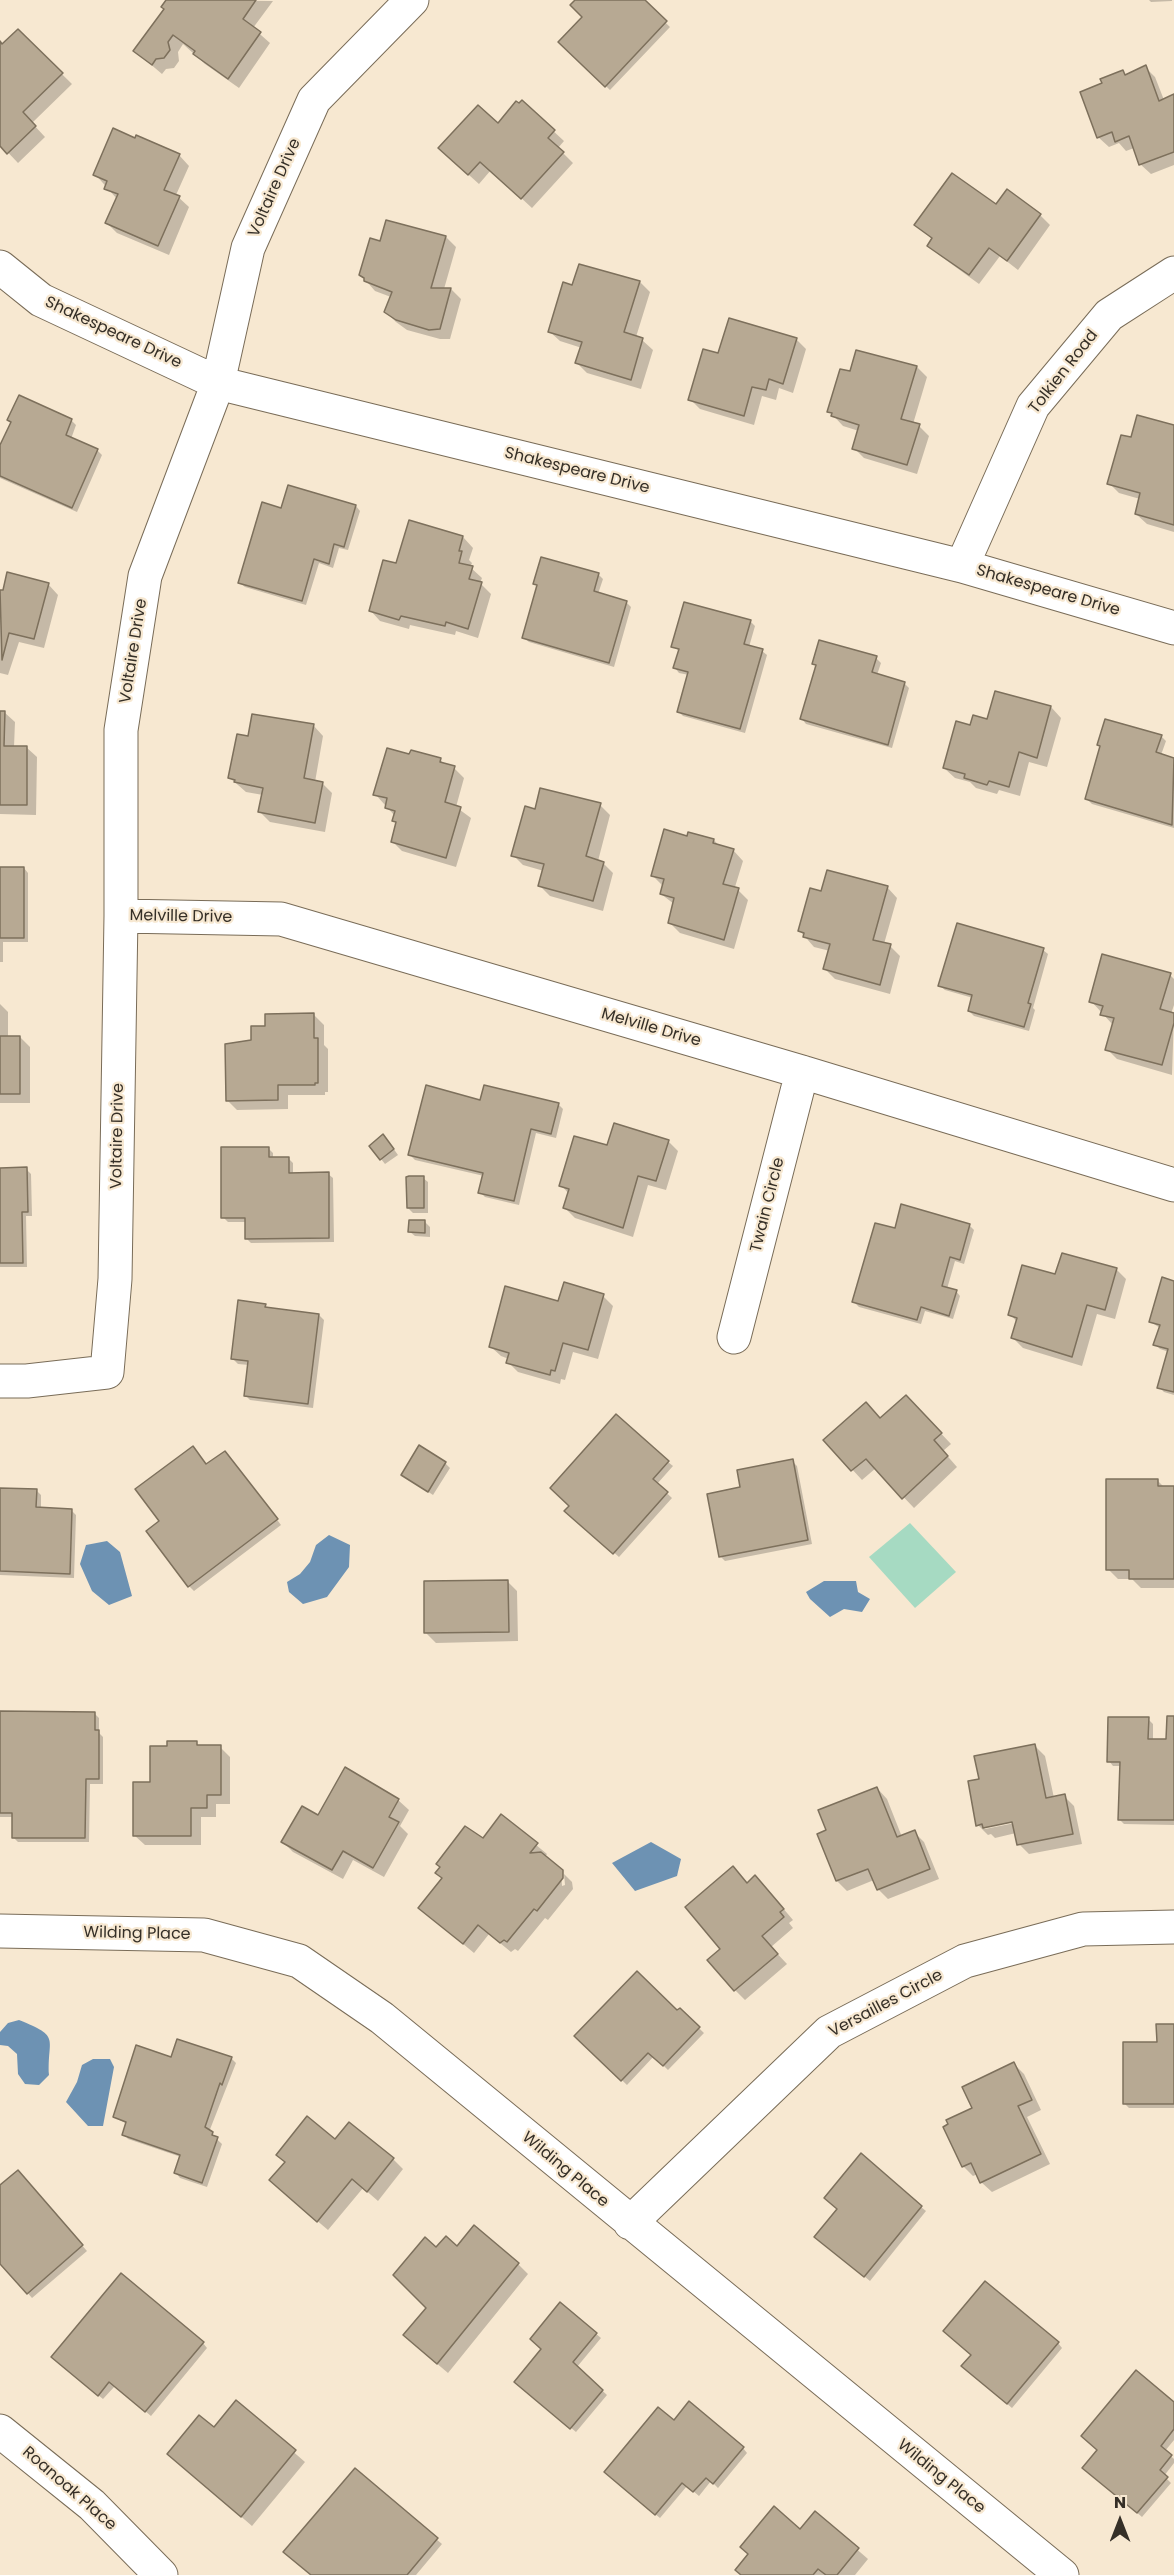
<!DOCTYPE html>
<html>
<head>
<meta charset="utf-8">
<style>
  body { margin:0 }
  #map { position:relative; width:1174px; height:2575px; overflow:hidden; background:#f7e8d1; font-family:Poppins,sans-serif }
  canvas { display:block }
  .north { position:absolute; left:1090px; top:2491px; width:60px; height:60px; -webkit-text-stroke:4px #f7e8d1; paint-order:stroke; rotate:0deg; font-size:16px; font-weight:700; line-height:24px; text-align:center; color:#352f27 }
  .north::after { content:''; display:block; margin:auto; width:21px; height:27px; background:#352f27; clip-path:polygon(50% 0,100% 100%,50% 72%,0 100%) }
</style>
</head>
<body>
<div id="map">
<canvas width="1174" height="2575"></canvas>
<div class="north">N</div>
</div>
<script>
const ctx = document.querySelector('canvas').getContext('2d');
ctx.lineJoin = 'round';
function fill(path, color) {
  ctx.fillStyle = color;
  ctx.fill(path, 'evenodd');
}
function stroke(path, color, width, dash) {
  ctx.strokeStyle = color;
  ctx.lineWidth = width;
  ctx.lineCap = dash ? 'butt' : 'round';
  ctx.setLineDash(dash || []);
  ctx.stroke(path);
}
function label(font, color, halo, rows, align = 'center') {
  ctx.font = font + ' Poppins,sans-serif';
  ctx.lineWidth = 4.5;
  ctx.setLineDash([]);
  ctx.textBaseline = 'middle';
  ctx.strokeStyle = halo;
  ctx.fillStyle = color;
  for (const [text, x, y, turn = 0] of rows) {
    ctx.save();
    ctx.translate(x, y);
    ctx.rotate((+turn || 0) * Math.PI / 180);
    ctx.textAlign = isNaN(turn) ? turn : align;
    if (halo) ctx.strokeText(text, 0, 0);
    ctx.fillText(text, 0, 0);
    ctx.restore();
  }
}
fill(new Path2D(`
  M910,1523l46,49 -41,36 -46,-51z`), '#a6dac2');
fill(new Path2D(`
  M329,1535l21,10 -1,22 -22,30 -24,7 -14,-12 -2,-10 13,-8 10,-12 6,-17z
  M107,1541l13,11 12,44 -23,9 -17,-14 -12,-27 6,-19z
  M824,1581h32l2,11 12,7 -8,13 -18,-3 -14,8 -20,-18 -4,-7z
  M651,1842l30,17 -4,17 -42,15 -23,-28z
  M19,2020c43,17 28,18 30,55l-10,10 -14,-1 -7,-10 -1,-20 -9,-8 -8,-1v-13l8,-9z
  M93,2059h17l4,8 -11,59h-15l-22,-24 11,-20 5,-17z`), '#6d92b3');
fill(new Path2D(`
  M167,0l106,1 -20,27 17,15 -31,45 -34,-24 -22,-20 -5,8 1,9 -5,7 -8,1 -4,5 -27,-23 31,-41z
  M577,0h65l28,27 -60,63 -50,-48 24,-25z
  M1149,0h23v1l-21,1z
  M18,31l54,53 -40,39 13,14 -27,26 -18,-19v-100l2,2z
  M1145,67l10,10 9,23 10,-4v69l-23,9 -11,-10 -6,-16 -8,3 -7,-8 -10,4 -11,-10 6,-53 19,-12 3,4z
  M522,102l42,39 -6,7 15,15 -41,45 -41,-38 -12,14 -29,-26 48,-33z
  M136,140l43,15 10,11 -13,29 13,12 -20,48 -52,-22 -10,-10 10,-24 -22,-25z
  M997,206l43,9 10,10 -32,45 -18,-14 -21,28 -40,-29 -10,-10 4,-5 -17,-15z
  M446,237l10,10 -12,42h7l10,10 -11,40h-10l-33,-9 -11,-8 -10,-10 5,-15 -16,-6 -14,-16 20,-32z
  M640,282l10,10 -14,45 6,3 11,10 -12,39 -54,-16 -10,-10 5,-15 -22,-7 -11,-10 24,-45z
  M796,339l10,10 -13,44 -14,-5 -3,12 -14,-4 -8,29 -54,-16 -10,-10 29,-44z
  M917,367l10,10 -14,47 6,2 10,10 -12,38 -53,-16 -10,-10 5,-17 -16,-5 -14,-15z
  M71,420l5,5 -5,14 26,11 5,5 -25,57 -77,-34v-29z
  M1174,427v105l-27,-8 -11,-10 4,-15 -21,-6 -10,-10 23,-44z
  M356,506l4,5 -12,39 -9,-2 -6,20 -14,-5 -13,42 -61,-18 -5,-4 42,-74z
  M463,537l10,11 -4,12 3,3 -2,4 12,11 -2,5 11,11 -13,44 -22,-7 -1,4 -45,-10 -1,4 -29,-8 -10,-11 27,-45z
  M598,574l5,5 -5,15 28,8 5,5 -17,60 -85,-25 -5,-4 14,-51 -3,-4z
  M48,584l10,11 -14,53 -25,-6 -11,33 -8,-2v-82z
  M750,621l5,5 -6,21 13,4 5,4 -22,78 -62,-17 -4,-4 10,-37 -10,-2 -4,-5 4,-17 -6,-5z
  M876,658l5,5 -4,12 27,8 5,5 -17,60 -86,-24 -4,-5 15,-52 -3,-4z
  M996,693l55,14 10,11 -14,49 -18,-5 -9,34 -21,-6 -2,4 -21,-6 -6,-6 -15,-4 -11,-10 27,-41 17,-6z
  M0,712h4l11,10 -1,25h12l11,10 -1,58 -36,-1z
  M313,725l10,11 -8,46 7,1 10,10 -7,39 -55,-10 -10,-10 3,-17 -17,-3 -16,-14z
  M1161,736l5,5 -5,14 13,4v69l-82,-24 -5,-5z
  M410,756l30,4 6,5 8,3 10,10 -8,29 15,11 -15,49 -54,-16 -10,-10 5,-17 -3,-3 1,-5 -20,-22z
  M600,805l10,10 -12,46 5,2 10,10 -10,38 -53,-15 -10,-10 4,-15 -21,-6 -10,-10 23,-44z
  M688,838l26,2 6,7 13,3 10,11 -8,26 13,13 -14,49 -54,-16 -10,-10 4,-19 -13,-10 3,-7 -11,-11z
  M0,868h24l4,5v69h-25v20h-3z
  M887,887l10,11 -13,46 6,2 10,10 -10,38 -55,-15 -10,-10 5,-18 -16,-4 -14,-16 22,-38z
  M1043,950l5,4 -15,54 2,2 -6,21 -55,-15 -5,-5 4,-13 -28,-8 -5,-4z
  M1170,975l4,4v26l-3,9 3,1 -2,60 -55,-16 -10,-10 6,-24 -22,-24z
  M0,1004l8,8v25h12l10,10v56h-30z
  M314,1015l10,10v20l4,4v43h-3v3h-37v14l-51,1 -10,-10 26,-58z
  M485,1087l74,18 4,4 -7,29 -20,-5 -17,72 -34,-8 -5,-5 4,-16 -69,-16 -5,-5 71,-53z
  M388,1141l10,14 -13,9 -4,-5z
  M668,1141l10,10 -12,39 -18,-5 -15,52 -58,-19 -10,-10 4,-14 -8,-9 47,-38z
  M268,1148l5,5v5h15l5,5v11h35l5,4 1,64 -83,1 -5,-5v-16h-18l-5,-5z
  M0,1169h26l5,5 1,42h-6l1,51h-27z
  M423,1178l5,4v31h-15l-5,-5z
  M425,1222l5,5v10l-15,-1 -5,-4z
  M970,1226l4,4 -10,34 -9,-3 -8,28 9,2 4,5 -7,23 -28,-8 -4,13 -62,-17 -5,-5 42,-72z
  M1116,1269l10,10 -11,40 -18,-5 -15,52 -59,-18 -10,-10 4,-16 -7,-8 46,-38z
  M1174,1282v113l-10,-3 -5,-5 10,-35 -9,-3 -5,-5 5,-16 -9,-6z
  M603,1296l10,10 -15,53 -25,-7 -8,28 -4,-1 -1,5 -42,-12 -10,-10 1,-3 -8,-3 -11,-10 69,-43z
  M265,1305l4,4 50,6 5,5 -11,88 -63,-8 -5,-5 4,-30 -11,-1 -5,-5z
  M916,1407l35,37 -8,7 14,16 -43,41 -38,-40 -14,12 -37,-40z
  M230,1457l51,68 -87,66 -5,-5 -27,-65 45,-55z
  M792,1461l5,5 15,78 -87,17 -5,-5 22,-68z
  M668,1462l5,4 -16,18 15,14 -53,59 -48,-42z
  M445,1463l5,5 -17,27 -30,-20z
  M1158,1481l6,6h10v101h-33l-9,-9h-14l-10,-10z
  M0,1489l36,1 5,5v14l30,1 5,5 -2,63 -74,-3z
  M507,1581l10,10 1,50 -82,2 -10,-10z
  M0,1713h94l5,5v15l4,4v47h-13l-1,58h-71l-5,-5v-20h-13z
  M1174,1718v107l-50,-1 -5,-5 3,-53h-9l-4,-5 39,-42 5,5v17h15z
  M196,1743l4,4h20l10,10v47h-14v13h-15v28h-56l-11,-10 17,-51 18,-37z
  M1035,1746l10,10 9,42 10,-2 10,10 8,38 -53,10 -10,-10 -3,-11 -21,5 -4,-4 -3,1 -10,-10 2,-45zM1019,1820l1,2 -35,7 -2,-2z
  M877,1788l10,11 15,38 12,-5 10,10 15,37 -51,20 -10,-10 -4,-9 -27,11 -10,-10 -9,-50z
  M398,1800l11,10 -9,16 8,8 -24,43 -31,-17 -10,19 -50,-27 -10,-10 36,-25z
  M501,1816l46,38 -2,3 16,14 1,15 3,-1 -1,-11 8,8 1,7 -25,31 -3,-2 -27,33 -3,-2 -4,3 -22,-18 -15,19 -54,-45 63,-68z
  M748,1884l17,3 28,33 -4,3 4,5 -22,19 16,17 -42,36 -10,-10 -13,-41z
  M680,2010l24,23 -36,37 -14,-14 -27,29 -51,-49 102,-23z
  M1174,2026v82h-45l-5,-5 34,-60z
  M231,2058l5,5 -27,69 13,12 -15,43 -27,-9 -4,-5 5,-16 -53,-18 -4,-5 3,-10 -13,-7z
  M1014,2064l10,10 17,36 -14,7 23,47 -58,28 -11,-10 -3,-8 -5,2 -10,-10 11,-58z
  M336,2141l57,18 10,10 -25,32 -15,-13 -35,42 -47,-40z
  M22,2177l65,74 -55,47 -32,-37v-74z
  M921,2207l5,4 -56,70 -49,-40 17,-32z
  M457,2248l61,16 10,10 -80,99 -33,-28 13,-37 9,-59z
  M561,2304l40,34 -24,29 30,28 -31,37 -55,-46 22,-37z
  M203,2343l4,5 -56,68 -36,-30 -12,13 -46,-37z
  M1058,2343l4,5 -50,60 -44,-37z
  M236,2402l69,60 -53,64 -83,-72 45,-25z
  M1174,2404v36l-9,11 9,8v4l-10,13 7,7 -29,34 -53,-45z
  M674,2422l69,26 4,5 -29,35 -7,-7 -12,15 -12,-10 -27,32 -50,-41z
  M355,2470l87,74 -26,31h-104z
  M815,2513l53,46 -13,16h-113l59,-44z`), '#0003');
const building = new Path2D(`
  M166,0h90l-13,19 18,13 -33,47 -35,-25 2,-3 -22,-16 -5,7 2,8 -6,8 -8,1 -4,6 -19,-14 31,-42 -3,-2z
  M575,0h70l22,21 -62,66 -47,-45 24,-25 -12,-12z
  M18,29l45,44 -40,39 13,14 -29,28 -7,-8v-105l2,3z
  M1146,65l13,36 15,-7v58l-35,13 -10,-29 -14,6 -3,-10 -15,6 -17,-46 22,-9 -2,-4 23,-9 2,5z
  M522,100l33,30 -7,8 16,14 -43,47 -41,-37 -12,13 -30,-27 40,-43 20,18 18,-22 3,2z
  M113,128l22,10 1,-3 44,19 -16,36 16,6 -22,50 -53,-23 13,-29 -14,-5 3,-8 -14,-6z
  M952,173l44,31 11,-15 34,25 -34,47 -18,-13 -20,27 -42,-29 5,-8 -18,-13z
  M386,220l60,16 -15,52h20l-11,41 -11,1 -33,-10 -12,-8 8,-20 -28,-11v-3l-5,-3 11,-37 10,3z
  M579,264l61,17 -16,51 19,6 -12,42 -56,-17 7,-21 -34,-10 15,-50 9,3z
  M729,318l68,20 -14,46 -14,-5 -3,11 -14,-3 -8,29 -56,-16 15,-51 15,4z
  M856,350l61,16 -16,53 19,5 -13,41 -55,-16 7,-24 -28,-9 1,-3 -5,-1 13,-43 10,2z
  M19,395l53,24 -6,16 32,14 -26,59 -72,-32v-31l11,-23 -4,-2z
  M1137,415l37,10v100l-39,-11 5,-21 -33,-9 14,-49 10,2z
  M288,485l68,20 -12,42 -10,-3 -5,20 -15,-5 -12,42 -64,-18 24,-81 19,6z
  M409,520l54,16 -4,15h3l-3,12 14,3 -4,13 13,3 -14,47 -22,-7 -1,4 -44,-10 -2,4 -30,-9 14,-51 13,3z
  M541,557l58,16 -5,18 33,10 -18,62 -87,-25 15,-53 -4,-1z
  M7,572l42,11 -15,56 -25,-6 -7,27 -2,-70h3z
  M684,602l67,18 -7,24 19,5 -23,80 -63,-17 11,-40 -15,-4 6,-19 -8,-2z
  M819,640l58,16 -5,16 33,10 -17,63 -88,-26 16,-54 -4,-1z
  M995,691l56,15 -14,52 -18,-6 -10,35 -20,-6 -2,4 -23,-7 1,-4 -22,-6 13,-47 14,4 3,-10 14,4z
  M0,711h5l-1,35h23v59h-27z
  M252,714l62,10 -10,54 19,4 -8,41 -57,-11 5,-24 -29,-6 1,-2 -7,-2 9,-44 11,2z
  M1105,719l57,16 -6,17 18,6 -2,67 -87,-26 15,-53 -3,-1z
  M387,748l22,6 2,-4 30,8 -1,4 15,4 -10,36 16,5 -15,51 -55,-16 5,-20 -4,-1 3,-10 -10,-3 2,-10 -14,-3z
  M540,788l61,15 -15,53 18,6 -11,39 -55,-15 6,-22 -33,-8 14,-50 10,3z
  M664,829l23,7 1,-4 26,7 -1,4 21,6 -11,35 16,4 -15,52 -56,-17 6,-25 -14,-4 4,-15 -13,-3z
  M0,867h24v71h-24z
  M827,870l61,16 -15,54 18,4 -11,41 -57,-16 7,-25 -27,-7 1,-4 -6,-2 12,-43 11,3z
  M957,923l87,25 -16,55 3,1 -7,23 -56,-16 4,-16 -34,-9z
  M1102,954l69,19 -11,36 14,4v10l-12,42 -57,-15 9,-32 -14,-3 3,-9 -14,-4z
  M314,1013v25h4v45h-3v2h-37v15l-52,1 -1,-57 26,-4v-14h14v-12z
  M0,1036h20v58h-20z
  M426,1085l54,15 4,-15 75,18 -8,31 -20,-5 -17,72 -36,-8 5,-20 -75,-18z
  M614,1123l55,17 -13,41 -18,-5 -15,52 -60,-20 6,-19 -10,-3 15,-50 33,9z
  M383,1134l11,15 -14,11 -11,-14z
  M221,1147h48v10h20v16l40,-1v66l-84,1v-21h-24z
  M27,1167l1,45h-6l1,51h-23v-95z
  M409,1176h15v32h-17l-1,-31z
  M901,1204l69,20 -10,36 -10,-3 -8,29 15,4 -8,26 -28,-9 -4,13 -65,-18 23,-79 20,5z
  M409,1220h16v13l-17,-1z
  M1062,1253l55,15 -12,42 -18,-5 -15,52 -61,-19 6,-20 -9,-3 14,-50 33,9z
  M1162,1277l12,4v111l-17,-4 11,-39 -15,-4 7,-20 -11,-3z
  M564,1282l40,12 -16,56 -25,-7 -8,28 -4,-1 -1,5 -44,-12 3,-10 -20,-6 16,-61 53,15z
  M238,1300l28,4 -1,3 54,7 -11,90 -64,-8 4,-35 -17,-2z
  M906,1395l36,38 -8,7 14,16 -46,43 -36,-40 -15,12 -28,-31 43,-38 14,16z
  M616,1414l53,47 -16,18 15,13 -55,62 -49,-43 5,-5 -19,-18z
  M419,1445l27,17 -18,30 -27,-17z
  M193,1446l13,18 19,-13 53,68 -90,68 -42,-56 13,-10 -24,-32z
  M793,1459l15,81 -89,17 -12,-63 33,-7 -3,-17z
  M1106,1479h52v7h16v93h-45v-9h-23z
  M0,1488l37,1 -1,18 36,2 -2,65 -70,-3z
  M508,1580l1,52 -85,1v-52z
  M0,1711l95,1v18h4v49h-13l-1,59h-73v-25h-12z
  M1167,1716h7v104h-56l2,-58h-13l1,-45h41l-1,22h18z
  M167,1741h30v4h24v50h-14v13h-16v28h-58v-54h17v-36h17z
  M1035,1744l11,54 19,-4 8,40 -56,11 -5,-23 -29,6 -1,-4 -6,2 -8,-45 11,-2 -5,-23z
  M345,1767l54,32 -10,18 10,5 -26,46 -30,-17 -11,19 -51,-28 21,-36 16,9z
  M877,1787l20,50 18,-7 15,39 -53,21 -9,-21 -32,12 -19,-47 9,-4 -8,-20z
  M501,1814l37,29 -8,10 11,-1 22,18v8l-26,33 -3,-2 -27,33 -3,-2 -4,3 -22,-18 -15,19 -45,-36 24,-30 -7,-5 5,-6 -4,-3 29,-38 18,12z
  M733,1866l14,17 8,-8 29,34 -4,3 4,5 -22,19 16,18 -44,37 -27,-31 13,-11 -35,-42z
  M637,1971l40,39 3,-2 20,19 -37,39 -15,-13 -27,28 -47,-45z
  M1156,2024h18v80h-51v-62h34z
  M177,2039l55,18 -10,28 -2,-2 -15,44 8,5 -1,3 6,2 -16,46 -28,-10 6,-18 -58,-20 4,-13 -13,-5 23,-72 35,12z
  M1014,2062l18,38 -14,6 23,48 -61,29 -9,-20 -9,4 -19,-40 5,-3 -2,-4 26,-12 -10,-21z
  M307,2116l28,23 14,-17 45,36 -27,34 -15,-13 -35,43 -48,-42 16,-18 -9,-7z
  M861,2153l61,53 -58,71 -50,-40 23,-28 -13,-11z
  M18,2170l65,75 -56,49 -27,-30v-79z
  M474,2225l45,38 -82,101 -34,-29 23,-27 -33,-33 32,-38 11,10 10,-11 11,10z
  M121,2273l83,69 -59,70 -36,-30 -11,14 -47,-39z
  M985,2281l74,61 -52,62 -46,-38 10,-11 -28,-24z
  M560,2302l37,31 -24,29 30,28 -33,39 -56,-47 27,-33 -11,-10z
  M1136,2370l38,32v27l-13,17 11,9 -12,15 8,7 -31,36 -55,-45 15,-18 -16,-14z
  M236,2400l60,50 -55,67 -74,-63 32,-39 15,12z
  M689,2401l55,46 -31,37 -7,-6 -13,14 -11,-9 -27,32 -51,-43 54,-65 16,13z
  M355,2468l83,70 -31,37h-96l-28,-23z
  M774,2506l26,23 15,-18 44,37 -22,27h-11l-8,-6 -5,6h-72l-6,-5 13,-16 -8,-7z`);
fill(building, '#b7a993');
stroke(building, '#7d705c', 1.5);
const minor = new Path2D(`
  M0,267l41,33 177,83 744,183 212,62
  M962,566l71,-160 76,-91 65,-42
  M121,916l160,3 521,153 372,113
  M734,1337l68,-265
  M0,1381h27l80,-9 8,-93 6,-363v-186l24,-154 73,-193 30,-135 66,-148 98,-100
  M0,1931l204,4 95,26 83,57 680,557
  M630,2223l199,-191 136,-71 118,-32 91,-2
  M0,2431l92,74 69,70`);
stroke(minor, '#796c58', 35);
stroke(minor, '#fff', 33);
label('16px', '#352f27', '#f7e8d1', [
  ["Voltaire Drive",275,188,-66],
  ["Shakespeare Drive",113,333,25],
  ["Tolkien Road",1064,372,-52],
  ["Shakespeare Drive",577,471,14],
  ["Shakespeare Drive",1048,591,16],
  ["Voltaire Drive",134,651,-81],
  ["Melville Drive",181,917,1],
  ["Melville Drive",651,1028,16],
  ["Voltaire Drive",118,1136,-89],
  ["Twain Circle",768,1205,-76],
  ["Wilding Place",137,1934,1],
  ["Versailles Circle",886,2004,-28],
  ["Wilding Place",565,2170,40],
  ["Wilding Place",941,2477,39],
  ["Roanoak Place",69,2489,41]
]);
</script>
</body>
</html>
